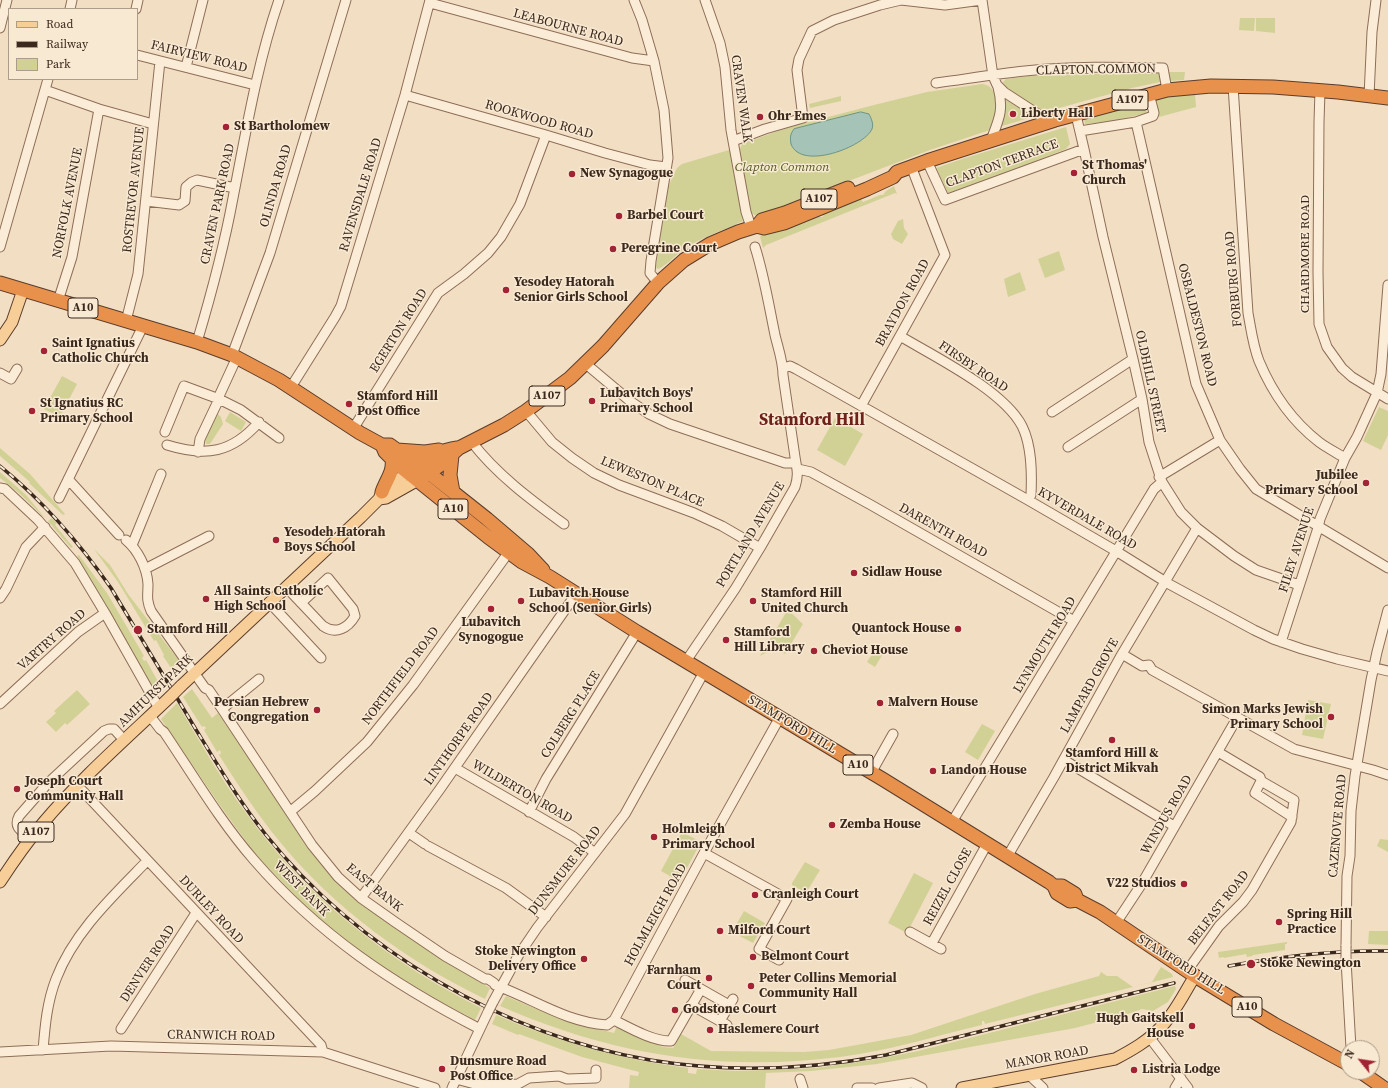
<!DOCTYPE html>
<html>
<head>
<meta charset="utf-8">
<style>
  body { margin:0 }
  #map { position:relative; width:1388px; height:1088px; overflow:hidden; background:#f2dec3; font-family:"Source Serif 4",serif }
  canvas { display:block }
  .legend { position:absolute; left:8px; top:8px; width:130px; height:72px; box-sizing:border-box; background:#f8e9d3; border:1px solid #ad9c8a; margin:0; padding:5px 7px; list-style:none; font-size:12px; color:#3c291d }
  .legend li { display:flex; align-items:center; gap:8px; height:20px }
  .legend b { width:20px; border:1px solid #ad9c8a }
  .north { position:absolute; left:1340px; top:1040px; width:40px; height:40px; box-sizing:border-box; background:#f8e9d3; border:1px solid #ad9c8a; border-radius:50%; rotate:300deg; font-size:11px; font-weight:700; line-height:16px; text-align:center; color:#3c291d }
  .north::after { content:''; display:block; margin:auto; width:14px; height:18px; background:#a22333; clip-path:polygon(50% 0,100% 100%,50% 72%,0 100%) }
</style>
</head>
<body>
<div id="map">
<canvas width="1388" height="1088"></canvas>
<ul class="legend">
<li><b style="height:5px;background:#f8ce98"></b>Road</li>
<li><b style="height:5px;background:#3c291d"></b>Railway</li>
<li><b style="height:11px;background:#d1d196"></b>Park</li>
</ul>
<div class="north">N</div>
</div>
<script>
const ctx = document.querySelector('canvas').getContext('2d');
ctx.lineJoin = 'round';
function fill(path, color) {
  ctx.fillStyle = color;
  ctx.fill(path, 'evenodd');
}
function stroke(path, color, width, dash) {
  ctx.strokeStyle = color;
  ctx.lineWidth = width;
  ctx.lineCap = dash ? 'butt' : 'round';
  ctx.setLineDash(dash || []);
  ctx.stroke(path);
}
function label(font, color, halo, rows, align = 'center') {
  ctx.font = font + ' "Source Serif 4",serif';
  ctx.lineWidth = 3;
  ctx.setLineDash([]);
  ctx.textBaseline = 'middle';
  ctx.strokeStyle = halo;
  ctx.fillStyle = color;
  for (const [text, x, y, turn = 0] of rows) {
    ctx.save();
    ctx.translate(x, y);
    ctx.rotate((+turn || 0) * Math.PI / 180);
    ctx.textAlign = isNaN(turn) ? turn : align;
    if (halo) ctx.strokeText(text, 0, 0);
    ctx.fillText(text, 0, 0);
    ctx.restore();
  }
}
fill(new Path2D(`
  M1240,18h15l-1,13 -15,-1z
  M1256,18h19v15l-19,-2z
  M1157,72l2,1 2,7 -1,2 -28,6 -84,23c-11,-1 -41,-19 -45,-29l3,-3 23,-3z
  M1169,72h16l-1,8 -14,1z
  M982,84c20,2 18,35 8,46l-60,20 -173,66 -6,-3 -11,-56v-8l2,-5 44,-16 88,-23 53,-13z
  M1171,94h24l1,13 -37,10 -6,-19z
  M841,96v5l-31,7 -1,-4z
  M1004,98l27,17 1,2 -33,10z
  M1144,101l3,12 -39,9 -23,2 -1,-5z
  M1066,127l4,17 -4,5 -55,22 -63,22 -12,-25 26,-9z
  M729,150l2,1 12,70c-20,10 -41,16 -59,28 -7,5 -21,20 -27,20l-1,-3 12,-79 9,-19 5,-4z
  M894,186l3,8 -2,-1 -129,52 -3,3 -3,-12 19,-6h7v-2l30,-11h7v-3l38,-15 2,3 17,-7h3l3,-4z
  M903,219l1,9 4,6 -6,10 -9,-5 -2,-5 7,-13z
  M1059,251l6,19 -20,8 -7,-19z
  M1020,272l6,18 -18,7 -4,-18z
  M62,376l15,8 -17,33 -16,-8z
  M1379,407l9,4v24l-7,15 -18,-9z
  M230,412l16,10 -5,9 -16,-10z
  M217,413l4,4 2,7 -13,20h-4l-1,-5z
  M835,418l28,16 -18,32 -28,-16z
  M0,448l30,26 35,40 -2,1 -34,-32 1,-1 -30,-26z
  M0,472l26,23 19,23 -25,-24 -20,-16z
  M52,518l5,5 -2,2 18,22 -2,1 -23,-27z
  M94,549l16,16 18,29 52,68 -9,6 -8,-12 1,-1 -8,-15 -2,1 -36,-59z
  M79,555l28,38 37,63 -2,2 2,3 2,-1 15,27 -4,3 -1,-2 -4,2 -45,-84 -30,-50z
  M787,611c7,3 10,8 16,13l-18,30c-10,-5 -15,-3 -25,2z
  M876,648l8,4 -9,15 -8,-5z
  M192,689l20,29 6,-5 99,146 21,25 14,12 97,67 41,25 -5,11c-77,-37 -151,-91 -205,-157 -23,-28 -42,-57 -61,-87l2,-2 -1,-3 -3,2 -13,-22 2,-2 -2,-2 -2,1 -19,-30z
  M77,690l13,14 -23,21 -2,-2 -9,9 -10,-10 10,-9 -2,-2z
  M1308,700l23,4 -8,35 -21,-4z
  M177,703c22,37 43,75 69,110 59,83 144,150 235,195l-6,12 -43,-23 -45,-27 -53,-38 -25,-22 -54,-56 -36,-50 -58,-85z
  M982,724l13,7 -17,29 -13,-8z
  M682,832l19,10 -20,37 -3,-2 -1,3 -16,-9z
  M1380,839l8,1v12l-11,-6z
  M805,862l15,8 -14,23 -14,-8v-2z
  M914,873l19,10 -26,50 -19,-10z
  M744,911l21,12 -12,20 -21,-11z
  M1369,931h19v14l-20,-1z
  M1287,942v2h-2v6l-32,5 -1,1 -5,1 -1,-3 -22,4 -1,-1 -4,1 -1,-6z
  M1161,967l11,7 1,3 -188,47 -1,-3h-2v4c-47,11 -94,26 -142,32 -121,15 -228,-2 -340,-51l6,-10c35,16 70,28 108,37l3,-7 46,21 10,1 8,-14 30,17 93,1 25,-2 82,-15 124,-41 64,-18 2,-4 6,4h10l16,11 19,-5z
  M1175,986l1,3 -8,13 -15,9 -11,-2 -14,5 -53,14 -198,36 -66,7 -45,2 -1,15h-136l1,-13 8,1 1,-4 -57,-15 -63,-23 -1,1 -26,-11 4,-9c62,27 126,45 192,53v5l8,1 1,-5 39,2 55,-2 25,-1 56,-8 46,-9z`), '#d1d196');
const water = new Path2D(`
  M861,112l8,2c2,4 5,10 3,15 -8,18 -71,42 -81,15 -1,-6 -1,-10 3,-15z`);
fill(water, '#a5c4b7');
stroke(water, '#6b9485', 1);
const minor = new Path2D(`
  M634,0l8,20 12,41 10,49 4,48 -17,103 -1,12 8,10
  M705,0l15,43 5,24 6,63 15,82 5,15
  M982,0l11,76 4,9 7,7 37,24 3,8
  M430,3l202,55 22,3
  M70,9l2,-9
  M136,9l2,-9
  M0,28l7,-28
  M137,55l118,30
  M186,67l17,-67
  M936,83c30,-4 59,-9 89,-12 45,-5 92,-4 138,-3l4,22
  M1233,86l15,227c3,16 5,33 11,48 13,31 33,60 60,81 8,6 18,11 26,16
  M45,90l54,19 54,15
  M1320,91l-1,31 -1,150 1,52 8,23 15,21 10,9 36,22
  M405,95l141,40 59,18 45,12 16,2
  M1369,96l3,-64 4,-32
  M1076,115l8,34 19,88 30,122 9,40 7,43 13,40 19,30 16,16 37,28 22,14 43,15
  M1136,122l60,262 24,56 20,29 16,20 132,79
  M1080,131l56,-9 17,-6 1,-3 -5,-19
  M991,140c8,-21 13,-30 7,-53
  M733,141l32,-12 38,-11 -6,-48 2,-11 13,-28 22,-11 46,-15 21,-5 44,5 37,-5
  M927,161l18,39 139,-51
  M146,201l33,4 6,-4 1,-14 6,-5 5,-2 38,8
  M0,247l48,-168
  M58,301l14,-44 27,-148
  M126,321l12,-47 22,-213
  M900,336c35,21 103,54 122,90 10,20 10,47 9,69l-3,5
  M197,342c14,-47 27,-95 36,-144 13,-66 24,-134 46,-198
  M232,355l38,-102 76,-253
  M586,364l44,37 19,13 21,10 115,39h11
  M783,368l7,-2 6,3 232,131 88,51 53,33 85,46 19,9 29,10 35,10 51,12
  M0,373l11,6 6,-10
  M291,387l44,-70 6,-11 64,-211 25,-95
  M861,406l84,-151 -34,-89
  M526,411l26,31 20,16 22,15 25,12 75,28 28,13 38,22
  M1052,412l81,-53
  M353,429l85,-136 26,-19 24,-21 13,-16 19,-33 26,-69
  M165,432l19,-46 35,13 1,-5 17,-37
  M471,441c25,33 60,59 93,83
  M167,445c39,12 65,8 92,-23
  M1068,447l74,-48
  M198,452l2,-13 19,-40 22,11 38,28
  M798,469l13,3 60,33 203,116
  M1159,477l61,-37
  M68,479l51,56
  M0,488l5,1 33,31 37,43 30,50 48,85 6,10
  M59,498l84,-172
  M126,540c12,10 21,28 22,44 0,12 -2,15 3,27l49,70 5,7 4,2 13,19 90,136 26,32 23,21 34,24 50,34 40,23h3l6,4 1,2c39,14 70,37 112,40l7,-5 90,-167 76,-136
  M132,545l3,-7 26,-64
  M145,569l64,-33
  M286,587l37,39c13,9 25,2 32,-10l-2,-7 -25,-31 -27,25
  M0,598l6,-9 20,-42 19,-20
  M269,602l52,56
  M1281,642l37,-114 2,-9 25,-61 12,-21 20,-44 4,-19 7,-89
  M1122,654l20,12 7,-1 3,5 142,79 79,21 15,5
  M686,661l49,-72 25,-41 35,-61c4,-13 2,-17 0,-30l-12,-82c0,-14 -5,-27 -8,-40 -6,-29 -11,-60 -20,-88
  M0,704l78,-72 27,-19
  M222,709l37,-30
  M150,716l10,13 4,3c29,43 56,89 90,128 65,75 139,124 226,169
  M1064,760l110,66
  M455,768l119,69 21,16
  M871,773l22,-39
  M1261,781l-6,12 37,24
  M78,786l243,259 2,7
  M291,811l24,-20 52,-49 46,-57 98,-136
  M529,812l17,-33 91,-147
  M952,822l202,-333 8,-7
  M409,833l16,11
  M31,838c-9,-7 -18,-10 -12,-22l29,-33 56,-52 5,-2h5l10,11
  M428,846l78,42 40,29
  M704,853l83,46 -28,50 20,11
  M1007,857l47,-80 68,-123 75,-126
  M361,898l79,-109 136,-195
  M1116,923l25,-38 96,-167
  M910,932l31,17
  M932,943l55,-99
  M1346,946l1,-70 3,-20 1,-45 4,-35 16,-96 6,-28 11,-42
  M1346,960l5,88
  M1187,971l32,-45 24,-24 9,-12 39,-68 3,-22 -33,-19 -1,-4 -42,-25
  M685,980l44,25
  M493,1002l25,-46 19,-28 88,-114 79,-142
  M691,1005l36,20
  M614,1020c14,7 40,22 57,21l30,-52
  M720,1021l13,-22
  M121,1029l75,-116
  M1150,1038l38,50
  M43,1050c2,-24 4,-48 13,-71 18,-47 57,-83 91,-118
  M0,1052l111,-6 212,6 112,36
  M1029,1075l14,13
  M456,1079l19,5 15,1 28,-1 11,-6 30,-2 8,3 29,-1v-8
  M800,1079l3,9
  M452,1088l36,-76
  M857,1088h15
  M879,1088l33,-5 10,5
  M1175,1088l6,-10`);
const major = new Path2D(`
  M0,340l12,-18 11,-32
  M379,499l7,-1 32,-18
  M181,686l180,-169 18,-18 3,-7 26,-20
  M0,882c13,-20 27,-40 43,-59 38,-45 84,-85 127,-126
  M962,1088l153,-29c17,-9 33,-18 46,-32 14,-14 23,-34 34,-51`);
const highway = new Path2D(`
  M757,226l7,2 20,-5 83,-34 26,-12 4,-5 30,-11 128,-41 112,-30 44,-4 62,1 65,5 50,6
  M0,283l197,59 35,13 47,25 81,53 22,12h8l39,28 58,46 41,35 15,16
  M382,445l3,7 12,12 91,73 34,25 28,15 87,55 247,148 165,102 5,4h8l13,8 2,6
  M397,450l28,2 14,-2
  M452,455l-2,20 3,17
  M412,469c13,-10 28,-19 45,-21
  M423,477l16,-11 20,-18 45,-23 22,-14 44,-33 33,-32 55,-63 26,-23 26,-16 28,-12 19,-6 5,-6 23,-7 63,-25
  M382,492c4,-12 12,-20 10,-33
  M1054,886l3,7 13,8 7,-1 23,12 95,64 79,48 74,40
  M1361,1072l23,16`);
stroke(minor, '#8e6e58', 11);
stroke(major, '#5b3d2c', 13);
stroke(highway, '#5b3d2c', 15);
stroke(minor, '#fbecd7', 9);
stroke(major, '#f8ce98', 11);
stroke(highway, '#e7914d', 13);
const rail = new Path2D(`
  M0,466c43,35 79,76 111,122 28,47 56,93 84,140 22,36 44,73 71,107 92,115 238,200 384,225 79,13 158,10 236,-5l288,-72
  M1229,966c53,-10 105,-16 159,-15`);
stroke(rail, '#3c291d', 3.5);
stroke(rail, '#f8e9d3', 2, [6]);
const minorBridge = new Path2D(`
  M1346,946v14
  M488,1012l5,-10`);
const majorBridge = new Path2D(`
  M170,697l11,-11`);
stroke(minorBridge, '#8e6e58', 11, []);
stroke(majorBridge, '#5b3d2c', 13, []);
stroke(minorBridge, '#fbecd7', 9);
stroke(majorBridge, '#f8ce98', 11);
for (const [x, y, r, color] of [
  [1013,114,4,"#a22333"],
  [760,117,4,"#a22333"],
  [226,127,4,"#a22333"],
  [1074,173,4,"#a22333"],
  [572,174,4,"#a22333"],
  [619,216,4,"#a22333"],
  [613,249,4,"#a22333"],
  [506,290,4,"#a22333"],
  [44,351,4,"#a22333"],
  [592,401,4,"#a22333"],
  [349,404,4,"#a22333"],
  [32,411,4,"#a22333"],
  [1366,483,4,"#a22333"],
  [276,540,4,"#a22333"],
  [854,573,4,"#a22333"],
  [206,599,4,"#a22333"],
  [521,601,4,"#a22333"],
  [753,601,4,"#a22333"],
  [491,609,4,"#a22333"],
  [958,629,4,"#a22333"],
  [138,630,5,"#a22333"],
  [726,640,4,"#a22333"],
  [814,651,4,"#a22333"],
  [880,703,4,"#a22333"],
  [317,710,4,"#a22333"],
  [1331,717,4,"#a22333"],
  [1112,740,4,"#a22333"],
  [933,771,4,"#a22333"],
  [17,789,4,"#a22333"],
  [832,825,4,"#a22333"],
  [654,837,4,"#a22333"],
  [1184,884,4,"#a22333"],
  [755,895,4,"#a22333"],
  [1279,922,4,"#a22333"],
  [720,931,4,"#a22333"],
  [753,957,4,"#a22333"],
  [584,959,4,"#a22333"],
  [1251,964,5,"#a22333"],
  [709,978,4,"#a22333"],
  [751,986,4,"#a22333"],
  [675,1010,4,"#a22333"],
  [1192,1026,4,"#a22333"],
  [710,1030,4,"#a22333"],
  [442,1069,4,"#a22333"],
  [1134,1070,4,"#a22333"]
]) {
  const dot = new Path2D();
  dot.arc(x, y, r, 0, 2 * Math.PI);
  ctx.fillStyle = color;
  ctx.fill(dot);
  stroke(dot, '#f8e9d3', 1.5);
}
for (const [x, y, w] of [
  [1130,100,36],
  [819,199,36],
  [83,308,30],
  [547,396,36],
  [453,509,30],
  [858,765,30],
  [36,832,36],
  [1247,1007,30]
]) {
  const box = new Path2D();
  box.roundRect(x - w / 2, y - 10, w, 20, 3);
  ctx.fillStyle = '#f8e9d3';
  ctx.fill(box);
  stroke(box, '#3c291d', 1);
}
label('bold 12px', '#3c291d', null, [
  ["A107",1130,100],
  ["A107",819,199],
  ["A10",83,308],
  ["A107",547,396],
  ["A10",453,509],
  ["A10",858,765],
  ["A107",36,832],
  ["A10",1247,1007]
]);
label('13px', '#3c291d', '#f8e9d3', [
  ["LEABOURNE ROAD",568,28,15],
  ["FAIRVIEW ROAD",199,57,14],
  ["CLAPTON COMMON",1096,70,-1],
  ["CRAVEN WALK",741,99,82],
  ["ROOKWOOD ROAD",539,120,16],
  ["CLAPTON TERRACE",1002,164,-20],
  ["OLINDA ROAD",276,186,-74],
  ["ROSTREVOR AVENUE",134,190,-84],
  ["RAVENSDALE ROAD",361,195,-73],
  ["NORFOLK AVENUE",68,203,-79],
  ["CRAVEN PARK ROAD",218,204,-78],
  ["CHARDMORE ROAD",1306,254,-90],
  ["FORBURG ROAD",1234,279,-95],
  ["BRAYDON ROAD",903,303,-61],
  ["OSBALDESTON ROAD",1197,325,76],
  ["EGERTON ROAD",399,331,-58],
  ["FIRSBY ROAD",973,367,34],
  ["OLDHILL STREET",1150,382,78],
  ["LEWESTON PLACE",652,482,23],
  ["KYVERDALE ROAD",1087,519,30],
  ["DARENTH ROAD",943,531,29],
  ["PORTLAND AVENUE",751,535,-59],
  ["FILEY AVENUE",1297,550,-72],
  ["VARTRY ROAD",52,640,-41],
  ["LYNMOUTH ROAD",1045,645,-59],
  ["NORTHFIELD ROAD",401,676,-53],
  ["LAMPARD GROVE",1090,686,-61],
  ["AMHURST PARK",156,691,-44],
  ["COLBERG PLACE",571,715,-58],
  ["STAMFORD HILL",792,725,31],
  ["LINTHORPE ROAD",459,739,-55],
  ["WILDERTON ROAD",522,792,30],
  ["WINDUS ROAD",1167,815,-60],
  ["CAZENOVE ROAD",1338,826,-85],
  ["DUNSMURE ROAD",565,871,-52],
  ["REIZEL CLOSE",948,887,-61],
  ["EAST BANK",374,888,39],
  ["WEST BANK",301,889,45],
  ["BELFAST ROAD",1219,908,-52],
  ["DURLEY ROAD",211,910,47],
  ["HOLMLEIGH ROAD",656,915,-61],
  ["DENVER ROAD",148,964,-57],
  ["STAMFORD HILL",1181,965,32],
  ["CRANWICH ROAD",221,1036,1],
  ["MANOR ROAD",1047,1058,-10]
]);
label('bold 13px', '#3c291d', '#f8e9d3', [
  ["Liberty Hall",1021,114],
  ["Ohr Emes",768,117],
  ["St Bartholomew",234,127],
  ["St Thomas'",1082,166],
  ["Church",1082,181],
  ["New Synagogue",580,174],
  ["Barbel Court",627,216],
  ["Peregrine Court",621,249],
  ["Yesodey Hatorah",514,283],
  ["Senior Girls School",514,298],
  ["Saint Ignatius",52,344],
  ["Catholic Church",52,359],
  ["Lubavitch Boys'",600,394],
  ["Primary School",600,409],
  ["Stamford Hill",357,397],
  ["Post Office",357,412],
  ["St Ignatius RC",40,404],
  ["Primary School",40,419],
  ["Jubilee",1358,476,"right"],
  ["Primary School",1358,491,"right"],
  ["Yesodeh Hatorah",284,533],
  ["Boys School",284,548],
  ["Sidlaw House",862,573],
  ["All Saints Catholic",214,592],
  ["High School",214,607],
  ["Lubavitch House",529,594],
  ["School (Senior Girls)",529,609],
  ["Stamford Hill",761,594],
  ["United Church",761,609],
  ["Lubavitch",491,623,"center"],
  ["Synogogue",491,638,"center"],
  ["Quantock House",950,629,"right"],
  ["Stamford Hill",147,630],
  ["Stamford",734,633],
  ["Hill Library",734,648],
  ["Cheviot House",822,651],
  ["Persian Hebrew",309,703,"right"],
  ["Congregation",309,718,"right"],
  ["Malvern House",888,703],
  ["Simon Marks Jewish",1323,710,"right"],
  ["Primary School",1323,725,"right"],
  ["Stamford Hill &",1112,754,"center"],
  ["District Mikvah",1112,769,"center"],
  ["Landon House",941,771],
  ["Joseph Court",25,782],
  ["Community Hall",25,797],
  ["Zemba House",840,825],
  ["Holmleigh",662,830],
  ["Primary School",662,845],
  ["V22 Studios",1176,884,"right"],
  ["Cranleigh Court",763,895],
  ["Spring Hill",1287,915],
  ["Practice",1287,930],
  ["Milford Court",728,931],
  ["Stoke Newington",576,952,"right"],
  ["Delivery Office",576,967,"right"],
  ["Belmont Court",761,957],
  ["Stoke Newington",1260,964],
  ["Farnham",701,971,"right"],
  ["Court",701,986,"right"],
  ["Peter Collins Memorial",759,979],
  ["Community Hall",759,994],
  ["Godstone Court",683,1010],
  ["Hugh Gaitskell",1184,1019,"right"],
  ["House",1184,1034,"right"],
  ["Haslemere Court",718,1030],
  ["Dunsmure Road",450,1062],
  ["Post Office",450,1077],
  ["Listria Lodge",1142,1070]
], 'left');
label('italic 13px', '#535b22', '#f8e9d3', [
  ["Clapton Common",782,168]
]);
label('bold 17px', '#6d2119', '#f8e9d3', [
  ["Stamford Hill",812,421]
]);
</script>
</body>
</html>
